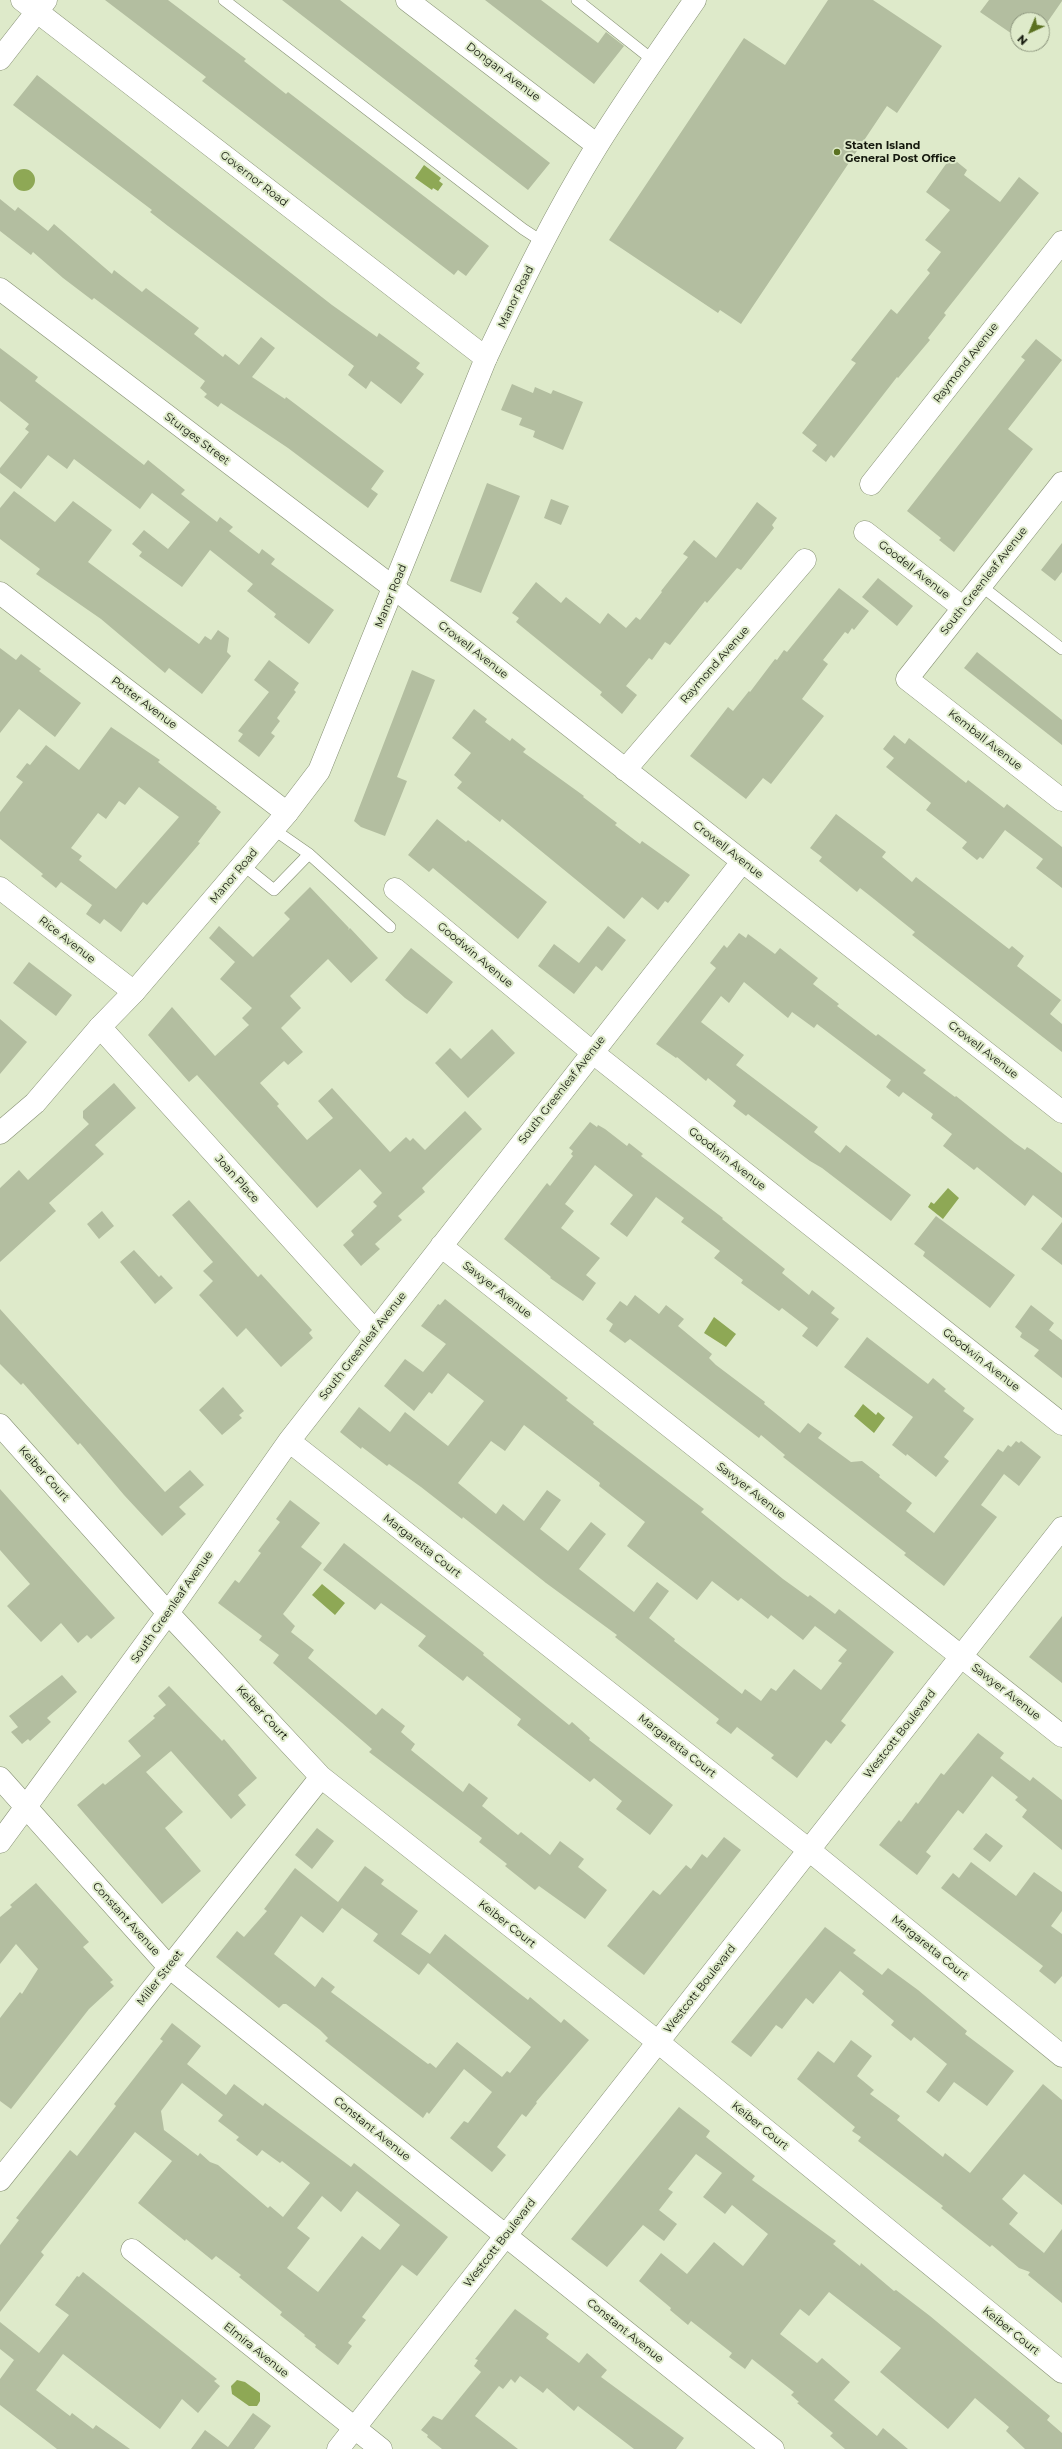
<!DOCTYPE html>
<html>
<head>
<meta charset="utf-8">
<style>
  body { margin:0 }
  #map { position:relative; width:1062px; height:2449px; overflow:hidden; background:#deeaca; font-family:Montserrat,sans-serif }
  canvas { display:block }
  .north { position:absolute; left:1010px; top:12px; width:40px; height:40px; box-sizing:border-box; background:#deeaca; border:1px solid #8d967e; border-radius:50%; rotate:224deg; font-size:11px; font-weight:700; line-height:16px; text-align:center; color:#14180d }
  .north::after { content:''; display:block; margin:auto; width:14px; height:18px; background:#5b7121; clip-path:polygon(50% 0,100% 100%,50% 72%,0 100%) }
</style>
</head>
<body>
<div id="map">
<canvas width="1062" height="2449"></canvas>
<div class="north">N</div>
</div>
<script>
const ctx = document.querySelector('canvas').getContext('2d');
ctx.lineJoin = 'round';
function fill(path, color) {
  ctx.fillStyle = color;
  ctx.fill(path, 'evenodd');
}
function stroke(path, color, width, dash) {
  ctx.strokeStyle = color;
  ctx.lineWidth = width;
  ctx.lineCap = dash ? 'butt' : 'round';
  ctx.setLineDash(dash || []);
  ctx.stroke(path);
}
function label(font, color, halo, rows, align = 'center') {
  ctx.font = font + ' Montserrat,sans-serif';
  ctx.lineWidth = 4;
  ctx.setLineDash([]);
  ctx.textBaseline = 'middle';
  ctx.strokeStyle = halo;
  ctx.fillStyle = color;
  for (const [text, x, y, turn = 0] of rows) {
    ctx.save();
    ctx.translate(x, y);
    ctx.rotate((+turn || 0) * Math.PI / 180);
    ctx.textAlign = isNaN(turn) ? turn : align;
    if (halo) ctx.strokeText(text, 0, 0);
    ctx.fillText(text, 0, 0);
    ctx.restore();
  }
}
fill(new Path2D(`
  M424,165l17,13 -2,3 4,3 -5,7 -5,-3 -1,2 -17,-12z
  M13 180a11 11 0 1 1 22 0a11 11 0 1 1-22 0Z
  M948,1188l11,10 -16,21 -15,-12 3,-5 3,2z
  M714,1317l22,17 -10,13 -22,-14z
  M863,1404l13,11 2,-3 7,6 -11,15 -20,-17z
  M322,1584l23,19 -10,12 -23,-20z
  M237,2380l8,2 15,11v8l-3,5h-8l-17,-12 -1,-8z`), '#8ea855');
fill(new Path2D(`
  M105,0h63l78,59 -2,2 42,33 2,-2 201,154 -23,30 -8,-6 -4,5 -252,-194 4,-4z
  M282,0h58l210,163 -22,27z
  M485,0h56l57,43 8,-11 18,14 -30,38z
  M828,0h45l69,46 -45,67 -10,-7 -146,218 -21,-14 -2,3 -109,-73 135,-202 41,27z
  M989,0h73v1l-20,29v-10h-24v18l-38,-26z
  M37,75l295,230 45,32 2,-4 41,30 -4,5 8,6 -23,30 -30,-23 -5,8 -18,-14 6,-9 -186,-140 -18,-14 2,-2 -139,-105z
  M951,157l16,13 -3,5 36,27 19,-25 20,16 -95,120 2,2 -18,23 2,2 -32,38 -1,-1 -63,81 -3,-3 -5,7 -14,-11 5,-6 -15,-12 54,-70 -5,-3 40,-51 6,5 33,-41 -3,-3 14,-18 -16,-12 25,-30 -24,-18z
  M0,199l15,12 3,-4 30,24 6,-7 58,50 2,-4 28,22 4,-4 53,40 -5,6 29,23 2,-3 14,11 22,-28 14,11 -23,29 33,22 1,-2 98,74 -13,18 7,5 -10,14 -80,-60 -67,-45 -3,4 -14,-10 3,-3 -7,-6 5,-7 -111,-83 -2,2 -29,-22 -30,-26 -2,3 -31,-24z
  M1036,339l26,21 -54,69 25,20 -79,103 -15,-12 2,-2 -34,-27 118,-151 -4,-3z
  M0,348l38,29 -3,4 109,84 4,-5 37,30 -4,4 36,28 3,-5 13,10 -4,4 30,23 3,-5 13,10 -4,5 63,46 -25,34 -35,-27 2,-3 -29,-23 6,-7 -43,-34 -28,37 -43,-31 3,-4 -10,-8 12,-14 24,19 22,-27 -38,-29 -12,16 -66,-50 -7,10 -19,-14 -27,34 -21,-16v-5l29,-36 -4,-3 4,-5 -29,-23z
  M512,384l21,9 2,-6 16,7 2,-4 30,12 -20,48 -30,-13 2,-6 -16,-6 3,-7 -21,-8z
  M487,483l33,13 -39,97 -31,-12z
  M14,491l41,31 18,-21 39,29 -24,32 111,82 6,-8 6,4 7,-10 11,8 -2,14 4,4 -29,38 -33,-26 -4,5 -64,-54 -65,-45 4,-5 -40,-30v-31z
  M551,499l18,7 -8,19 -17,-7z
  M757,502l20,16 -5,7 2,3 -33,42 -4,-2 -30,35 -2,-2 -35,44 -5,-3 -13,18 -3,-2 -23,28 11,9 -15,19 -22,-19 2,-3 -86,-70 3,-4 -7,-5 24,-31 25,21 5,-6 34,27 8,-11 18,15 10,-11 4,3 22,-28 -1,-1 27,-34 -5,-3 11,-14 22,18z
  M1062,543v29l-7,9 -14,-11z
  M878,578l35,28 -16,20 -35,-29z
  M839,588l30,23 -15,19 -2,-2 -4,6 -3,-2 -22,28 5,4 -26,35 22,17 -53,68 -8,-6 -17,21 -56,-43 38,-49 5,4 16,-20 1,1 25,-33 2,1 7,-10 3,2z
  M0,648l16,12 5,-6 20,15 -2,2 42,32 -26,34 -36,-28 -19,24z
  M977,652l85,68v25l-98,-77z
  M269,660l30,23 -5,7 2,2 -19,26 3,3 -9,12 4,3 -16,21 -21,-16 5,-7 -5,-3 31,-39 -15,-12z
  M412,670l23,10 -38,97 10,4 -22,55 -24,-9 -7,-6z
  M474,709l13,10 -2,3 25,19 2,-3 14,11 -3,3 61,44 -1,1 34,26 -2,2 25,19 2,-3 48,34 -22,28 -3,-2 -7,9 -16,-13 -18,22 -122,-100 -2,3 -43,-34 5,-6 -8,-7 17,-22 -19,-15z
  M111,727l49,33 -2,2 59,45 -1,1 5,4 -23,30 2,1 -53,62 -4,-3 -22,30 -17,-13 -4,5 -14,-10 6,-9 -31,-23 -5,6 -15,-12 2,-2 -43,-35v-27l23,-30 -7,-5 11,-14 3,2 16,-20 33,25zM139,787l40,30 -63,72 -37,-29 3,-4 -11,-8 27,-35 8,6 13,-18 6,4z
  M894,735l11,9 4,-6 57,45 2,-3 36,28 3,-4 55,43v41l-26,-20 7,-9 -38,-29 -22,29 -3,-2 -3,3 -15,-12 5,-6 -41,-32 5,-7 -45,-36 8,-9 -11,-9z
  M836,814l50,38 -4,5 30,25 4,-5 93,72 3,-3 12,10 -7,10 44,34 -11,14 12,10v28l-150,-117 3,-3 -41,-33 -14,-11 -3,4 -38,-31 3,-4 -12,-9z
  M437,819l29,23 2,-2 79,62 -29,37 -85,-71 -4,4 -21,-17z
  M310,887l39,41 -1,2 2,-2 28,30 -27,25 -23,-24 -38,37 11,12 -20,20 22,24 -15,13 -4,-4 -24,22 19,21 -2,2 30,34 26,-22 -15,-17 14,-13 58,64 16,-15 4,4 3,-3 12,12 40,-39 17,18 -60,59 3,4 -27,24 4,4 -27,24 5,5 -19,17 -18,-21 11,-10 -3,-4 26,-25 -4,-4 9,-9 -22,-24 -43,39 -120,-133 -8,7 -41,-47 24,-28 43,49 34,-31 -7,-7 10,-10 -32,-29 15,-17 -26,-24 10,-12 34,31 37,-38 -6,-6z
  M608,926l18,14 -24,31 -6,-5 -22,28 -36,-28 16,-22 25,19z
  M739,933l7,5 2,-4 27,20 5,-6 38,30 -5,6 26,20 -2,2 39,30 2,-2 48,36 -3,3 32,24 1,-1 59,47 10,7 2,-3 5,3 30,23v45l-29,-23 -8,11 -48,-39 -3,3 -31,-24 9,-12 -21,-16 2,-4 -30,-22 -4,5 -13,-10 5,-7 -74,-56 -3,4 -22,-16 -4,6 -44,-36 -15,21 -8,-7 -20,26 43,33 -8,10 82,62 -4,5 26,21 6,-8 65,50 -20,26 -69,-53 -12,-7 -62,-47 -2,2 -13,-10 3,-5 -28,-23 -2,3 -29,-24 -1,1 -20,-14 60,-76 -6,-5 14,-18 3,3z
  M411,948l42,34 -26,32 -22,-16 -20,-18z
  M29,962l43,33 -16,21 -43,-33z
  M0,1019l27,23 -27,32z
  M492,1029l23,24 -47,45 -33,-35 15,-15 11,11z
  M114,1083l22,25 -41,37 9,9 -55,49 7,8 -56,51v-74l19,-18 9,10 61,-56 -6,-6v-7z
  M590,1122l7,5 1,-2 7,4 22,17 2,-3 14,11 -2,2 82,62 -1,1 63,50 -3,4 27,22 3,-5 23,18 -4,5 8,6 -22,28 -15,-11 6,-8 -26,-20 -3,3 -38,-28 2,-3 -29,-22 6,-7 -39,-29 3,-4 -28,-21 -29,40 -17,-13 23,-29 -38,-30 -30,39 9,7 -13,17 39,30 -14,17 10,8 -13,18 -33,-23 1,-1 -47,-38 43,-56 3,3 23,-30 -2,-2 2,-3 -4,-3z
  M189,1200l69,77 3,-3 51,56 -3,3 4,5 -32,29 -35,-39 -9,9 -38,-42 14,-14 -10,-10 10,-9 -41,-47z
  M102,1211l12,15 -15,13 -12,-15z
  M936,1216l79,59 -25,33 -67,-52 2,-4 -11,-8z
  M1062,1222v43l-21,-16z
  M134,1250l25,27 2,-2 12,13 -18,16 -35,-42z
  M635,1295l24,19 7,-9 18,14 -6,7 34,28 -3,4 7,7 49,37 -1,2 36,29 8,-10 14,10 -4,5 33,24 11,-1 18,14 -1,2 33,26 -6,8 28,22 64,-84 5,3 5,-7 3,2 5,-6 3,2 2,-2 20,16 -22,29 -15,-12 -23,31 16,12 -53,69 -40,-31 2,-2 -123,-96 2,-2 -24,-20 -2,3 -129,-99 -5,4 -16,-12 4,-7 -7,-5 14,-18 7,5z
  M445,1299l123,99 -2,2 28,22 -1,2 111,85 -3,3 82,67 25,18 2,-2 25,19 4,-5 55,43 -53,69 5,4 -15,19 -5,-4 -29,38 -26,-20 3,-3 -37,-28 -6,7 -15,-11 3,-4 -104,-82 2,-2 -71,-52 -83,-66 -1,2 -41,-32 -32,-23 -2,2 -25,-19 -1,2 -21,-17 19,-25 31,25 15,-20 43,34 36,-45 -36,-28 -16,21 -3,-2 -15,19 -30,-25 21,-27 18,13 23,-28 -25,-18 17,-22 2,1zM524,1425l76,58 -1,3 46,36 -18,24 70,54 15,-19 26,20 3,-3 27,21 3,-4 32,25 12,-14 32,24 -9,11 4,2 -21,27 -27,-21 -18,22 -5,-3 -10,13 -16,-12 -3,5 -68,-53 1,-2 -26,-21 20,-27 -12,-9 -23,30 -55,-43 27,-35 -15,-12 -23,29 -28,-22 21,-29 -14,-10 -23,31 -21,-17 -7,10 -38,-31 33,-42 14,10z
  M1031,1305l23,18 -5,7 13,10v38l-28,-22 5,-6 -19,-13 2,-4 -7,-6z
  M0,1309l165,183 25,-22 14,15 -25,22 7,7 -24,22 -38,-41 -44,-52 -2,2 -55,-62 -2,2 -21,-21z
  M867,1337l61,47 5,-6 13,11 -2,2 21,17 -2,3 11,8 -30,38 5,4 -13,16 -29,-23 -1,2 -14,-11 21,-28 -69,-50z
  M223,1387l21,24 -5,4 3,3 -20,17 -23,-25z
  M0,1489l115,129 -24,21 -4,-4 -9,8 -17,-20 -20,19 -34,-36 23,-22 -30,-34z
  M290,1500l30,23 -19,24 21,16 -39,51 12,12 -4,6 23,18 -6,8 68,57 6,-7 23,18 -4,6 14,12 -4,6 52,42 6,-9 19,15 -6,8 36,29 3,-3 29,23 10,-14 24,18 -6,8 29,23 -22,29 -46,-33 -4,4 -30,-24 2,-2 -28,-22 3,-4 -113,-86 3,-3 -99,-86 6,-8 -20,-15 3,-4 -44,-33 17,-23 4,3 22,-30 -3,-2 22,-29 -4,-3z
  M344,1543l140,110 -1,2 86,70 3,-3 18,16 -1,2 84,65 -23,30 -34,-26 6,-8 -28,-23 -4,4 -73,-57 4,-6 -54,-43 -4,5 -45,-35 8,-10 -45,-33 -6,7 -52,-40z
  M1062,1616v67l-33,-26z
  M62,1675l15,17 -30,26 4,4 -21,19 -2,-2 -6,5 -11,-12 7,-5 -9,-11z
  M169,1686l53,55 2,-2 33,39 -19,17 8,10 -15,14 -60,-68 -25,21 37,40 -18,16 36,43 -39,33 -85,-99 26,-22 2,2 36,-29 -13,-15 27,-23 -2,-2 13,-11 -8,-9z
  M978,1733l26,20 -4,5 30,23 3,-4 29,23v50l-40,-33 5,-7 -12,-10 3,-3 -26,-21 -29,38 -5,-4 -32,42 5,4 -14,19 -38,-30 20,-25 2,2 15,-20 2,2 23,-31 3,2z
  M317,1828l17,13 -22,28 -17,-14z
  M986,1833l17,13 -13,16 -17,-13z
  M724,1837l17,13 -97,125 -37,-29 46,-56 7,5 26,-30 5,4 11,-15 5,4z
  M971,1862l45,34 18,-24 28,20v19l-11,15 11,8v42l-7,8 -16,-13 4,-5 -102,-78 12,-15 6,5z
  M365,1866l19,14 -3,4 37,27 -17,23 29,20 15,-20 70,56 13,10 2,-3 31,26 3,-4 25,21 -53,62 1,1 -11,14 -4,-3 -25,33 9,8 -14,17 -42,-34 14,-17 4,2 24,-31 -28,-23 -35,45 -2,-2 -4,6 -98,-77 3,-3 -8,-8 -34,-26h-3l-4,4 -63,-51 21,-26 7,6 23,-26 -3,-2 31,-41 43,34zM342,1908l36,26 -5,7 46,34 9,-12 103,84 -21,26 -3,-2 -5,6 -45,-35 -21,26 -6,-5 -2,1 -97,-72 4,-5 -13,-10 -7,10 -41,-33 27,-38 22,17z
  M36,1883l53,59 -6,5 30,33 -3,2 4,4 -25,23 -78,100 -11,-8v-83l20,-26 2,2 16,-25 -22,-25 -16,20v-47l12,-10 -2,-2z
  M825,1927l31,23 -3,3 29,22 6,-7 30,22 49,41 -2,3 49,37 -27,35 -33,-24 -15,20 -13,-10 21,-28 -33,-27 -3,4 -20,-16 3,-4 -32,-27 2,-3 -24,-20 -27,33 -7,-6 -24,31 -6,-4 -25,32 -20,-15z
  M172,2023l29,23 -14,18 39,31 8,-11 29,22 2,-3 86,64 3,-4 94,74 -31,39 -15,-11 -40,52 4,3 -18,23 4,3 -14,19 -23,-18 1,-2 -12,-9 1,-1 -25,-20 2,-3 -43,-35 2,-2 -25,-19 -4,4 -26,-21 -1,2 -47,-38 34,-42 -37,-29 -94,120 3,3 -44,57v-67l19,-25 -3,-2 54,-68 7,6 39,-50 -2,-2 49,-63 -3,-2zM182,2083l41,32 -5,6 21,16 -3,3 21,16 5,-6 18,13 2,-2 28,22 -27,34 -13,-11 -2,2 -50,-43 -8,-3 -10,-9 -2,3 -34,-26 -3,-19zM357,2191l43,34 -20,25 -18,-14 -44,56 -31,-24 23,-30 -13,-10 25,-32 19,16z
  M851,2040l21,16 -15,20 17,14 -4,4 30,22 -3,4 46,37 2,-4 25,20 73,-89 19,16v105l-38,-31 -22,25 16,14 -9,11 35,29 18,-24v74l-34,-28 2,-3 -11,-4 -27,-23 -2,2 -29,-23 -20,-16 2,-2 -85,-65 3,-4 -9,-6 3,-4 -58,-48 21,-28 16,12z
  M679,2107l31,24 -4,6 49,39 -3,4 84,61 -3,3 27,22 1,-3 33,28 2,-1 34,26 120,100 -3,4 15,13v16h-37l-19,-18 3,-4 -34,-29 -27,31 -68,-57 21,-24 -72,-56 -20,24 -9,-7 -20,25 37,29 5,-5 28,24 -16,18 43,36 6,-8 25,21h-63l-15,-13 3,-3 -36,-30 2,-1 -8,-7 3,-3 -42,-33 -7,10 -16,-12 3,-4 -41,-32 -3,4 -18,-15 1,-2 -32,-27 22,-28 26,21 27,-32 29,24 25,-32 -36,-29 -7,9 -22,-17 19,-24 -26,-19 -28,35 5,3 -14,18 18,14 -13,17 -21,-16 -36,42 -36,-28z
  M83,2272l134,107 -3,2 6,5 -22,27 -16,-14 -22,30 -97,-75 -27,36 34,26 2,-3 21,16 3,-4 34,24h-73l-57,-44v-26l14,-19 -14,-11v-27l39,31 30,-38 -14,-10 22,-29 2,1z
  M515,2309l34,25 -3,4 33,25 8,-10 20,17 -6,7 83,61 -8,11h-42l-56,-43 -4,5 -27,-23 -4,5 -23,-17 -5,7 -4,-4 -8,10 -4,-3 -24,30 43,33h-76l-15,-12 1,-2 -7,-5 12,-14 9,4 39,-48 -7,-6 4,-6 -3,-1z
  M253,2413l18,13 -17,23h-63l14,-19 23,17z`), '#b3bea0');
const service = new Path2D(`
  M224,0l299,229 20,13
  M577,0l77,61
  M980,585l82,64
  M273,829l36,25 81,73
  M243,865l31,25 35,-36`);
const minor = new Path2D(`
  M22,0l464,358
  M407,0l190,145
  M0,59l46,-59
  M0,289l394,299 668,524
  M1062,483l-155,196 155,121
  M871,484l191,-242
  M865,532l97,75
  M0,593l287,220
  M625,770l180,-210
  M0,888l134,104
  M395,889l197,163 470,372
  M100,1027l274,303
  M441,1246l621,490
  M0,1425l168,188 153,164 337,265 404,330
  M289,1441l520,409 253,206
  M0,1778l169,189 604,482
  M0,1842l168,-229 121,-172 453,-579
  M0,2180l321,-403
  M132,2250l249,199
  M338,2449l724,-921`);
const tertiary = new Path2D(`
  M0,1133l35,-30 65,-76 34,-35 153,-179 32,-42 167,-413c34,-72 69,-144 111,-212 31,-50 65,-98 98,-146`);
stroke(service, '#869074', 12);
stroke(minor, '#869074', 23);
stroke(tertiary, '#869074', 23);
stroke(service, '#fff', 11);
stroke(minor, '#fff', 22);
stroke(tertiary, '#fff', 22);
for (const [x, y, r, color] of [
  [837,152,4,"#5b7121"]
]) {
  const dot = new Path2D();
  dot.arc(x, y, r, 0, 2 * Math.PI);
  ctx.fillStyle = color;
  ctx.fill(dot);
  stroke(dot, '#deeaca', 1.5);
}
label('11px', '#14180d', '#deeaca', [
  ["Dongan Avenue",503,72,37],
  ["Governor Road",254,179,38],
  ["Manor Road",516,297,-64],
  ["Raymond Avenue",966,363,-52],
  ["Sturges Street",197,439,37],
  ["Goodell Avenue",914,570,38],
  ["South Greenleaf Avenue",984,581,-52],
  ["Manor Road",391,596,-68],
  ["Crowell Avenue",473,650,38],
  ["Raymond Avenue",715,665,-49],
  ["Potter Avenue",144,703,37],
  ["Kemball Avenue",985,740,38],
  ["Crowell Avenue",728,850,38],
  ["Manor Road",234,876,-50],
  ["Rice Avenue",67,940,38],
  ["Goodwin Avenue",475,955,40],
  ["Crowell Avenue",983,1050,38],
  ["South Greenleaf Avenue",562,1090,-52],
  ["Goodwin Avenue",727,1159,38],
  ["Joan Place",237,1179,48],
  ["Sawyer Avenue",497,1290,38],
  ["South Greenleaf Avenue",363,1346,-52],
  ["Goodwin Avenue",981,1360,38],
  ["Keiber Court",44,1474,48],
  ["Sawyer Avenue",751,1491,38],
  ["Margaretta Court",422,1546,38],
  ["South Greenleaf Avenue",172,1607,-55],
  ["Sawyer Avenue",1006,1692,38],
  ["Keiber Court",262,1713,47],
  ["Westcott Boulevard",900,1734,-52],
  ["Margaretta Court",677,1746,38],
  ["Constant Avenue",126,1919,48],
  ["Keiber Court",507,1924,38],
  ["Margaretta Court",930,1948,39],
  ["Miller Street",160,1978,-52],
  ["Westcott Boulevard",700,1989,-52],
  ["Keiber Court",760,2126,39],
  ["Constant Avenue",372,2129,39],
  ["Westcott Boulevard",500,2243,-52],
  ["Constant Avenue",625,2331,39],
  ["Keiber Court",1011,2331,39],
  ["Elmira Avenue",256,2350,39]
]);
label('bold 11px', '#14180d', '#deeaca', [
  ["Staten Island",845,146],
  ["General Post Office",845,159]
], 'left');
</script>
</body>
</html>
